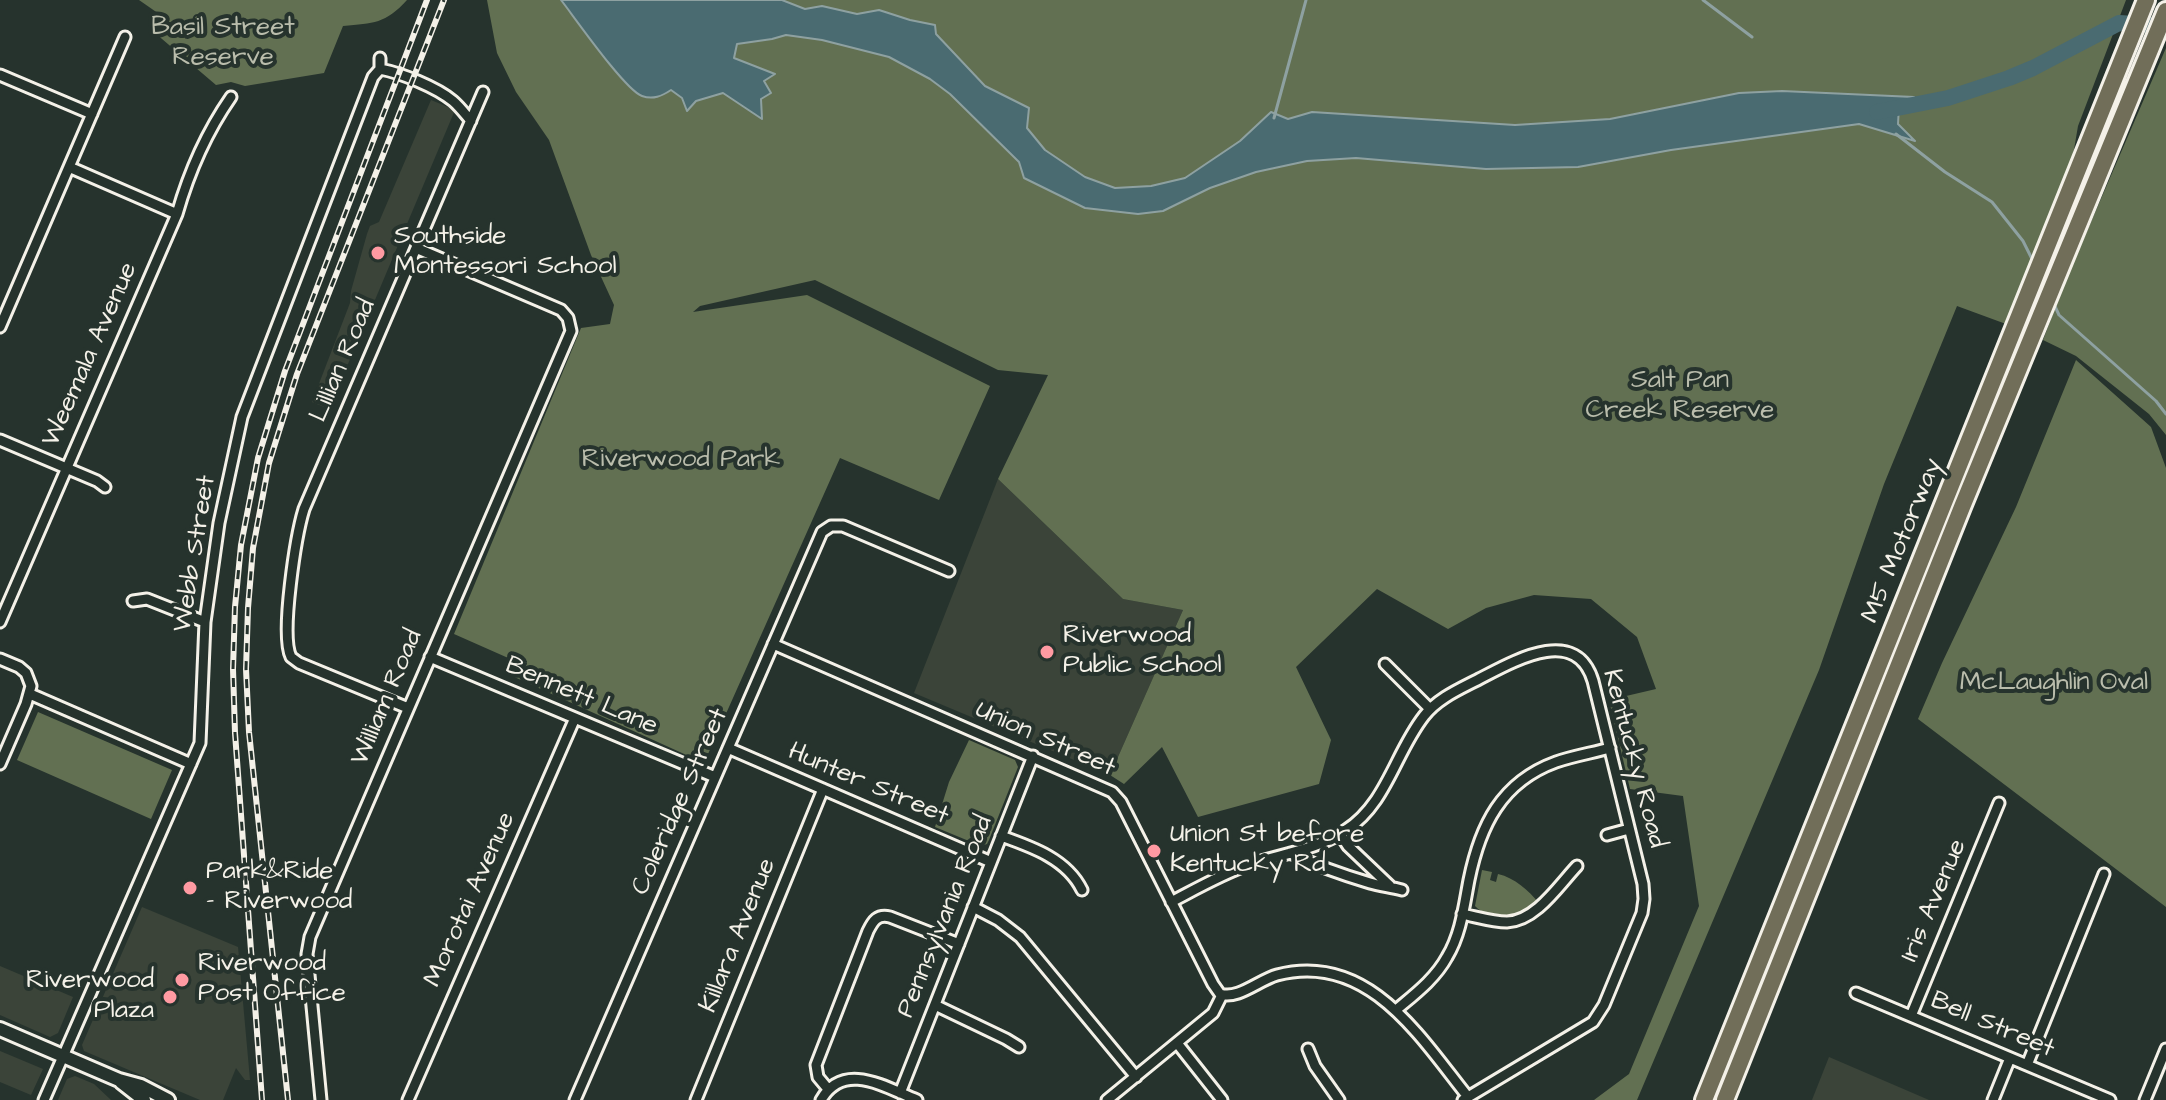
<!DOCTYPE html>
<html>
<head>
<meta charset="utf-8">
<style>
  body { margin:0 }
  canvas { display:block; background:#26332d }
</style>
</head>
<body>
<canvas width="2166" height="1100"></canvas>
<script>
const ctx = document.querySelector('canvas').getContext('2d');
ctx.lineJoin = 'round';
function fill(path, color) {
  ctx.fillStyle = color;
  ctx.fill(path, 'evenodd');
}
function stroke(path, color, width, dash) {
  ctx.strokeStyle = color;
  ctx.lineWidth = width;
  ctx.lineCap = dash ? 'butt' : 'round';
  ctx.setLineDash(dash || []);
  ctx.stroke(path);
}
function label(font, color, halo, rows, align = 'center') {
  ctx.font = font + ' "Architects Daughter",sans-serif';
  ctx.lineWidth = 8;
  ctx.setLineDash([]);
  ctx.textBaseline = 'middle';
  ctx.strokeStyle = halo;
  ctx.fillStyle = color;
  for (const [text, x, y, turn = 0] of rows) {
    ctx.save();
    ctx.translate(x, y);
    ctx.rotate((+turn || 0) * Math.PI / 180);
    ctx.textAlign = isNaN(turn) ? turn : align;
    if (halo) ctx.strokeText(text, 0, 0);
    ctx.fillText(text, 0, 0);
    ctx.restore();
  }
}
fill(new Path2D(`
  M431,100l24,10 -126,299 -17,-7 38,-99 1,-12 16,-57 3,-8 9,-4z
  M998,479l125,120 60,11 -73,165 -196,-82z
  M142,907l96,40 12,133h-5l-9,-12 -13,32h-23l-116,-49 -2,-6z
  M0,966l73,31 -15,36 -8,4 -50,-22z
  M0,1051l43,18 -12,26 -31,-13z
  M1829,1057l100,43h-117z
  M75,1076l19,8 17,16h-53l9,-21z`), '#3b4439');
fill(new Path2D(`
  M139,0h268c-22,24 -33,23 -64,26l-19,47 -79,13 -14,-4 -15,3 -61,-52 7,-17z
  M487,0h74l64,83 16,13 30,-6c21,15 29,10 52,3l38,25 2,-37 11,-6 -40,-17 3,-14 35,-5 13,-4 37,5 67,17 41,22 20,15 69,68 144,49 47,-23 46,-16 51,-11 49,-3 222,9 93,-17 188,-26 54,17 -15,-16 1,-19 13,-9 -130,-6 -42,2 -130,26 -95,6 -203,-13 -24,7 -17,-6 -31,28 -55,37 -34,8 -36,2 -30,-11 -40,-27 -18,-22 2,-20 -44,-22 -49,-52 -1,-9 -25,-5 -31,-10 -22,4 -35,-8 -17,3 -23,-9h1344l-48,126 -6,35 -66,163 -49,-18 -73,178 -65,186 -182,430h-43l35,-26 70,-168 -16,-110 -53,-7 -21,-89 47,-11 -19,-52 -46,-38 -57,-4 -48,13 -38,21 -71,-40 -81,78 35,73 -12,44 -121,33 -36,-70 -38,37 -14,-9 73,-165 -60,-11 -125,-120 50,-104 -50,-5 -183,-90 -115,26 -7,6 114,-17 183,91 -51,114 -99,-42 -136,305 -194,-88 5,-14 -61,-27 127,-306 29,-4 4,-19 -23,-50 -42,-115 -33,-48 -19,-39z
  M2166,48v387l-17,-21 -73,-58 -33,-16 23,-60z
  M2076,360l75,67 15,41v439l-248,-188 24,-56 74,-156z
  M38,712l134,58 -21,49 -134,-59z
  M969,740l46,20 3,7 -29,73 -2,4 -6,2 -46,-19 14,-45z
  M1482,870l10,2 -2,8 6,2 2,-8c17,4 30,16 41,29 -16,14 -49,19 -64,3z`), '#627052');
const water = new Path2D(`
  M561,0h221l23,9 17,-3 35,8 22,-4 31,10 25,5 1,9 49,52 44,22 -2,20 18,22 40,27 30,11 36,-2 34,-8 55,-37 31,-29 17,7 24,-7 203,13 95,-6 129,-26 43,-2 132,6 -15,9 -1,18 17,17 -56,-17 -188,26 -93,17 -92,2 -130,-11 -49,3 -51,11 -46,16 -47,23 -25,3 -53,-6 -61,-30 -5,-16 -69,-68 -20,-15 -41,-22 -67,-17 -36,-5 -14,4 -35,5 -3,14 41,16 -11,7 7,12 -10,6 1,20 -39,-26 -27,8 -9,10 -5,-13 -11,-8c-9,6 -18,10 -29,6 -17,-6 -67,-78 -81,-96z`);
fill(water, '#4a6b71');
stroke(water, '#8ea1a1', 2);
stroke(new Path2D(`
  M1703,0l49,37
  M1274,118l32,-118
  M1896,134l49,38 47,30 31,39 11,22
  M2053,302l6,13 97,86 10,13`), '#8ea1a1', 3);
stroke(new Path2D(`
  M1877,112l71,-14 61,-20 24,-10 86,-45 47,3`), '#4a6b71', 16);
const minor = new Path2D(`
  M380,69c21,4 56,18 73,32 7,6 12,13 18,20
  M0,75l92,39
  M177,214c12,-42 29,-81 54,-117
  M0,327l125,-290
  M0,440l97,41 8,6
  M133,601l14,-2 58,23
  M0,622l177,-408 -108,-47
  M773,644l339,148 9,10 92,182 7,10c18,6 39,-14 57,-19 91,-24 143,62 191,122
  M430,657l285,120
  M0,659l19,8 7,6 5,13 -5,18 -26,60
  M1385,664l45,45
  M30,694l161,70
  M408,708l-109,-45 -8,-6c-11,-22 5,-122 13,-148l179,-417
  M728,748l263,114
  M1340,834l8,12 42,40
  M1607,835l22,-6
  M1001,836c31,11 66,23 81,54
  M1290,853c25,12 53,22 80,30 10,3 21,4 32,7
  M1171,902c25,-13 51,-28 77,-37 33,-11 69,-15 98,-35 41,-27 49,-77 78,-114 14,-18 36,-27 55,-37 33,-17 97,-55 114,2l50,203 1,15 -2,14 -38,92 -11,17 -130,78
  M973,907l25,13 22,17 116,140
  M1462,914c15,3 31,8 45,8 29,-1 52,-37 70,-56
  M1856,993l254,107
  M935,1005l71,34 13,8
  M1396,1010c19,-16 39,-31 51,-53 14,-23 17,-51 22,-77 11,-54 32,-98 87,-118 17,-6 36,-9 54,-14
  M1911,1016l88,-213
  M1177,1043l45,57
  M1308,1049l7,17 24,34
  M2027,1065l77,-191
  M828,1089l-10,-12 -2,-12 52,-134c5,-10 9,-17 22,-14l69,27
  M900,1093l133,-337
  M44,1100l156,-357 5,-121 14,-99 23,-106 131,-340 7,-8v-11
  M321,1100l-14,-146 3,-17 261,-606 -3,-13 -7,-8 -145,-62
  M408,1100l167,-382
  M575,1100l247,-568 9,-6h12l106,45
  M696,1100l127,-311
  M821,1100c23,-40 65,-12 96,0
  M1107,1100l106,-87 9,-18
  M1993,1100l17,-42
  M2145,1100l21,-51`);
const secondary = new Path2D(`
  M0,1029l119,51 22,6 27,14
  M121,1082l23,18`);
const motorway = new Path2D(`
  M1704,1100l442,-1100
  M1725,1100l237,-593 204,-496`);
stroke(minor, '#f4f1e8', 15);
stroke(secondary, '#f4f1e8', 18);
stroke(motorway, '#f4f1e8', 22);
stroke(minor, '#26332d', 9);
stroke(secondary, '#26332d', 12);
stroke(motorway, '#716e59', 16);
const rail = new Path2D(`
  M262,1100l-27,-367 -2,-64 2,-62 6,-62 17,-87 27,-87 142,-371
  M288,1100l-39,-368 -3,-63 2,-61 5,-60 16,-85 28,-89 147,-374`);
stroke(rail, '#f4f1e8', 6);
stroke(rail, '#26332d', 3, [9]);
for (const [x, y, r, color] of [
  [378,253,8,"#ff9aa2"],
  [1047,652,8,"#ff9aa2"],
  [1154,851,8,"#ff9aa2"],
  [190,888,8,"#ff9aa2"],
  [182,980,8,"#ff9aa2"],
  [170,997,8,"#ff9aa2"]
]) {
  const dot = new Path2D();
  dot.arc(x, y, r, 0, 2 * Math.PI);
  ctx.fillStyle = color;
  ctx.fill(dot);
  stroke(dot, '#26332d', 3);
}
label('26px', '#babdac', '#26332d', [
  ["Basil Street",223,29],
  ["Reserve",223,59],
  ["Salt Pan",1680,382],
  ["Creek Reserve",1680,412],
  ["Riverwood Park",681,461],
  ["McLaughlin Oval",2054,684]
]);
label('26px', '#f4f1e8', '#26332d', [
  ["Southside",394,238],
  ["Montessori School",394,268],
  ["Riverwood",1063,637],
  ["Public School",1063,667],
  ["Union St before",1170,836],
  ["Kentucky Rd",1170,866],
  ["Park&Ride",206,873],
  ["- Riverwood",206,903],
  ["Riverwood",198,965],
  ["Post Office",198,995],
  ["Riverwood",154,982,"right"],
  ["Plaza",154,1012,"right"]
], 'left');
label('26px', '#f4f1e8', '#26332d', [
  ["Weemala Avenue",91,355,-66],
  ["Lillian Road",344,361,-67],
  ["M5 Motorway",1903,541,-68],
  ["Webb Street",196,554,-81],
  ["Bennett Lane",581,697,23],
  ["William Road",388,698,-67],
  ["Union Street",1045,740,24],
  ["Kentucky Road",1633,759,75],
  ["Hunter Street",868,785,23],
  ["Coleridge Street",681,802,-66],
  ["Morotai Avenue",471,900,-66],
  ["Iris Avenue",1935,901,-67],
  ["Pennsylvania Road",946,917,-68],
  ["Killara Avenue",739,936,-68],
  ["Bell Street",1992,1026,23]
]);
</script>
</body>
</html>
